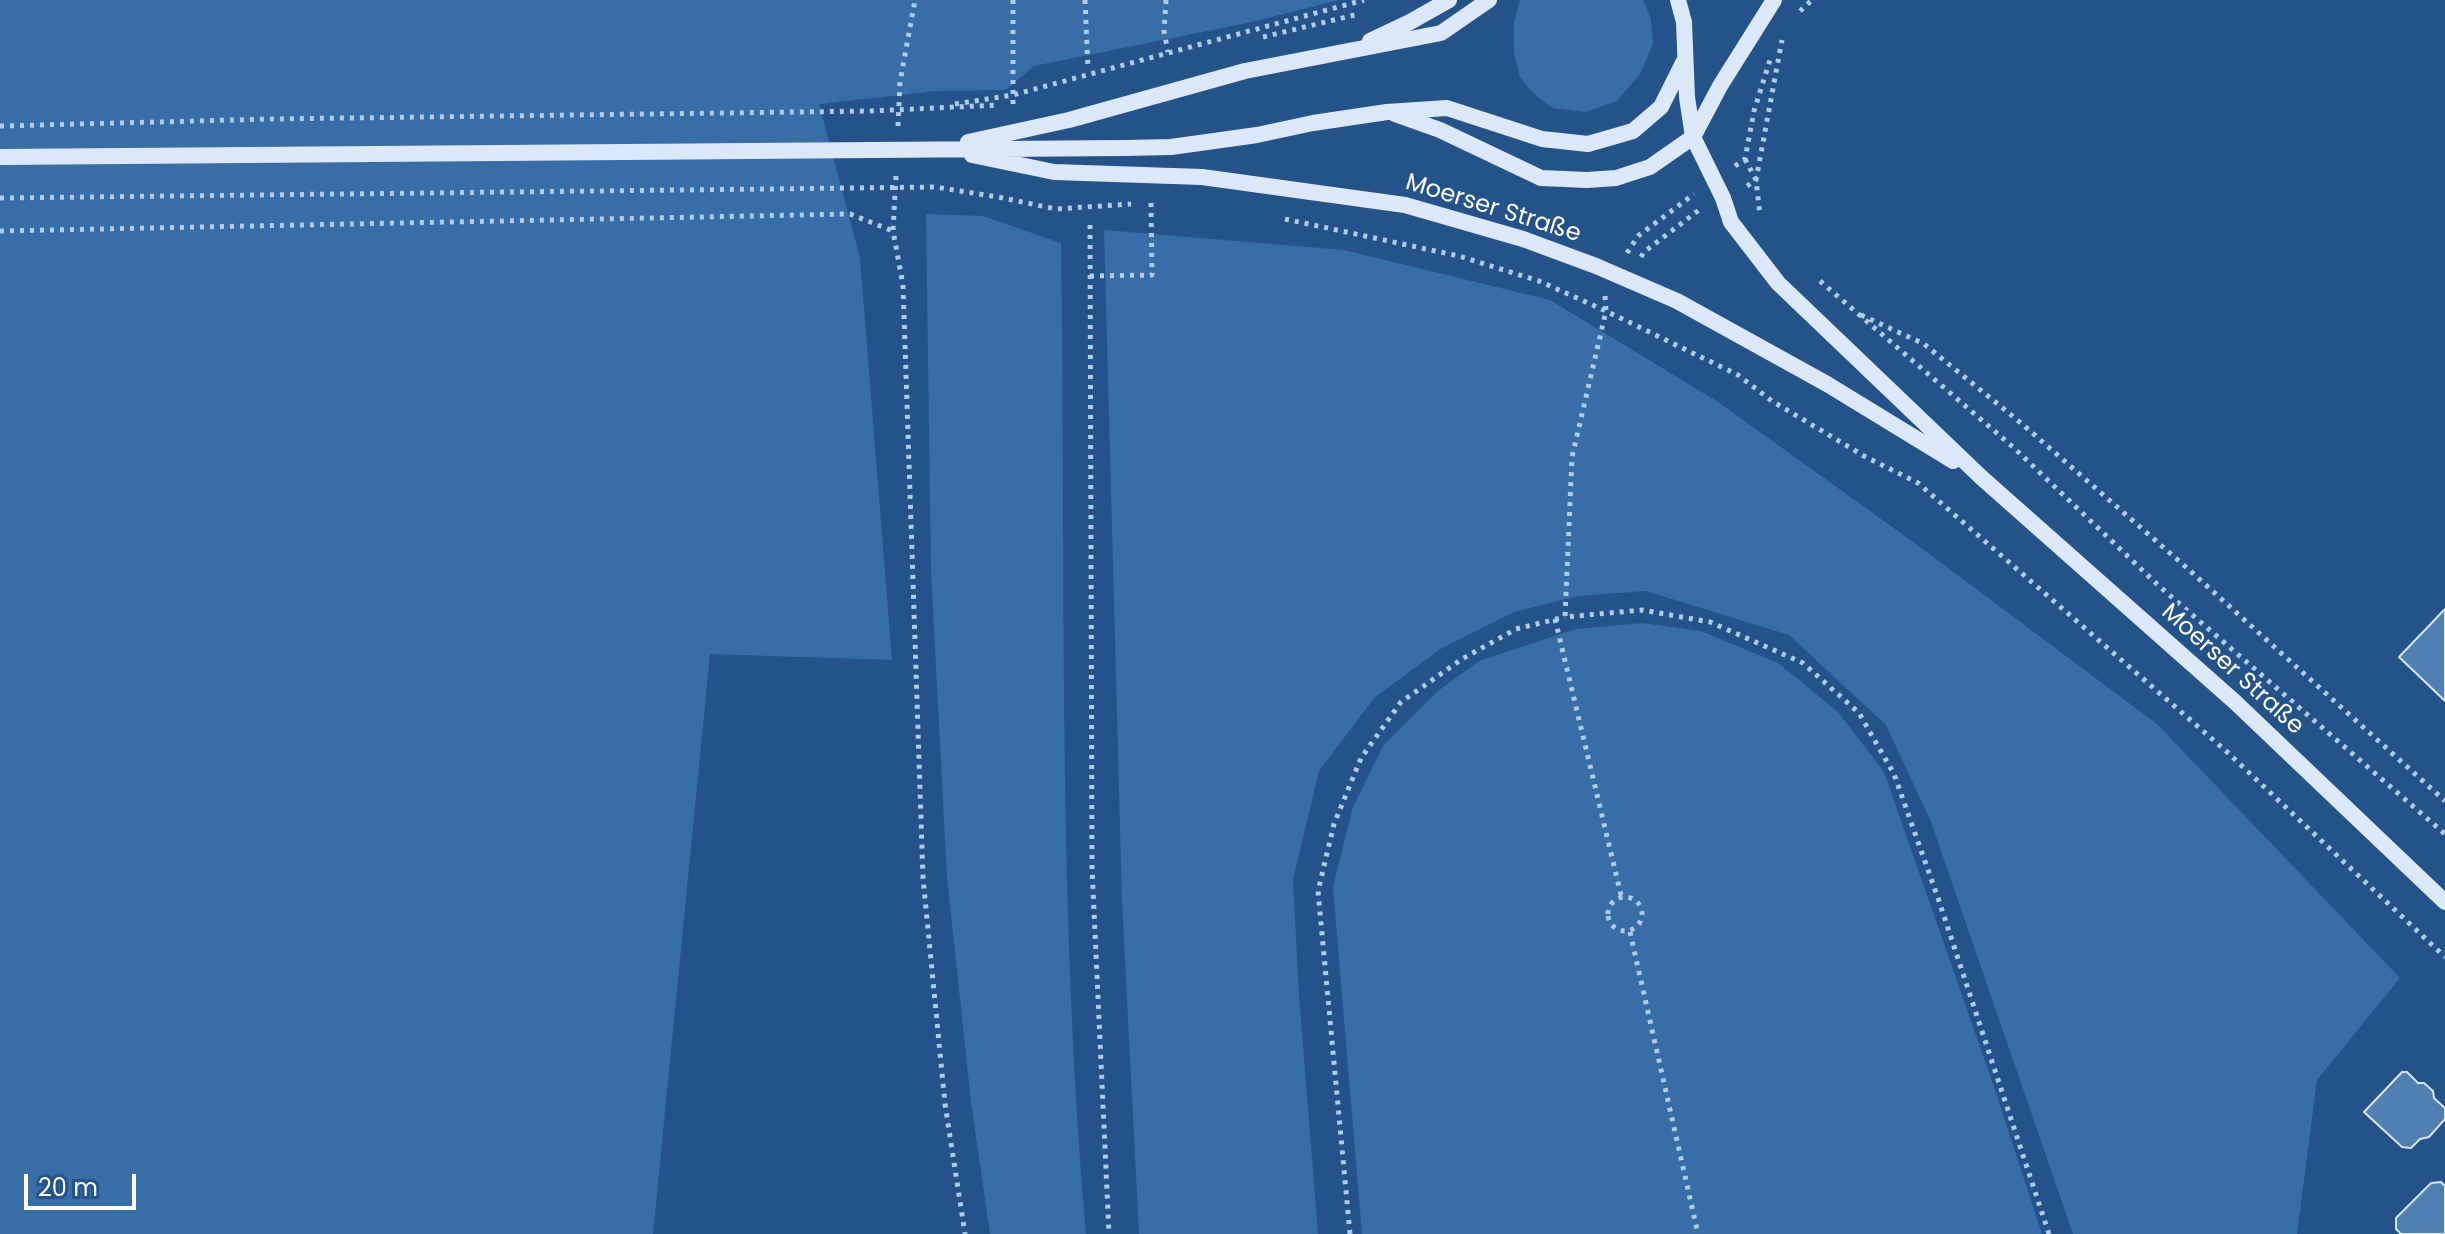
<!DOCTYPE html>
<html>
<head>
<meta charset="utf-8">
<style>
  body { margin:0 }
  #map { position:relative; width:2445px; height:1234px; overflow:hidden; background:#235389; font-family:Poppins,sans-serif }
  canvas { display:block }
  .scale { position:absolute; left:24px; top:1174px; width:112px; height:36px; box-sizing:border-box; border:4px solid #fff; border-top:0; padding-left:10px; font-size:24px; line-height:28px; white-space:nowrap; color:#fff; -webkit-text-stroke:6px #235389; paint-order:stroke }
</style>
</head>
<body>
<div id="map">
<canvas width="2445" height="1234"></canvas>
<div class="scale">20 m</div>
</div>
<script>
const ctx = document.querySelector('canvas').getContext('2d');
ctx.lineJoin = 'round';
function fill(path, color) {
  ctx.fillStyle = color;
  ctx.fill(path, 'evenodd');
}
function stroke(path, color, width, dash) {
  ctx.strokeStyle = color;
  ctx.lineWidth = width;
  ctx.lineCap = dash ? 'butt' : 'round';
  ctx.setLineDash(dash || []);
  ctx.stroke(path);
}
function label(font, color, halo, rows, align = 'center') {
  ctx.font = font + ' Poppins,sans-serif';
  ctx.lineWidth = 6;
  ctx.setLineDash([]);
  ctx.textBaseline = 'middle';
  ctx.strokeStyle = halo;
  ctx.fillStyle = color;
  for (const [text, x, y, turn = 0] of rows) {
    ctx.save();
    ctx.translate(x, y);
    ctx.rotate((+turn || 0) * Math.PI / 180);
    ctx.textAlign = isNaN(turn) ? turn : align;
    if (halo) ctx.strokeText(text, 0, 0);
    ctx.fillText(text, 0, 0);
    ctx.restore();
  }
}
fill(new Path2D(`
  M0,0h1340l-93,23 -213,43 -28,24 -70,1 -117,13 41,154 32,402 -182,-6 -57,580h-653z
  M1520,0h123l8,19 2,25 -13,30 -23,27 -31,11 -34,-4 -20,-16 -12,-15 -6,-24v-31z
  M926,214l57,2 78,27c5,330 -4,662 25,991h-96l-19,-132 -24,-225 -16,-306z
  M1104,230l240,20 206,50 165,100 201,144 241,180 243,254 -83,102 -20,154h-224l-142,-412 -45,-97 -97,-90 -143,-44 -68,5 -64,16 -72,36 -67,49 -56,74 -26,109 6,115 19,239h-179l-17,-333z
  M1642,623l59,8 77,32 60,49 46,60 109,312 49,150h-680l-29,-347 20,-80 30,-61 55,-55 41,-30 97,-32z`), '#376ea6');
const building = new Path2D(`
  M2445,609v92l-46,-44z
  M2402,1072h5l11,11h6l9,8 1,7 11,10v11l-16,18 -9,2 -9,9 -9,-1 -38,-35z
  M2441,1182l4,4v48h-44l-5,-5v-11l35,-35z`);
fill(building, '#5080b2');
stroke(building, '#d3e5f7', 2);
stroke(new Path2D(`
  M1013,0v104
  M1085,0l3,69
  M1166,0l-2,31 4,21
  M1800,11l12,-11
  M1263,37l96,-23
  M955,104l58,-9 351,-95
  M0,126l273,-7 598,-8 128,-6
  M898,126l2,-44 15,-82
  M1745,159l11,21 4,35
  M1735,166l10,-7 9,-48 16,-51
  M896,176l-3,55 10,54 20,593 22,226 20,130
  M1747,186l9,-6 26,-140
  M0,198l935,-11 63,10 58,12 75,-5
  M1285,219l174,37 80,25 67,30 132,64 34,26 92,55 54,27 308,268 219,206
  M1090,225l2,643 17,366
  M0,231l850,-17 43,17
  M1627,253l11,-17 56,-42
  M1641,257l3,-5 55,-42
  M1090,276l62,-1 -1,-73
  M1820,281l193,166 146,139 286,248
  M1605,296l1,15 -34,146 -7,160 77,-7 68,12 93,41 56,50 35,61 45,127 110,333
  M1861,315l63,29 97,79 166,145 258,233
  M1555,619l66,276
  M1608 914a17 17 0 1 1 34 0a17 17 0 1 1-34 0Z
  M1630,932l68,302
  M1350,1234l-32,-343 16,-67 27,-66 40,-56 61,-43 54,-30 49,-12`), '#afccea', 5, [4, 6]);
stroke(new Path2D(`
  M1678,0l6,22 3,75 6,40 30,61 8,24 47,61 204,195 253,224 210,200
  M1370,41l40,-19 39,-22
  M1395,114l45,16 101,48 46,2 29,-2 34,-11 43,-30 27,-51 54,-86
  M968,142l101,-22 176,-49 196,-38 48,-33
  M972,155l82,17 148,5 203,28 118,34 73,27 81,35 150,83 126,77
  M0,157l1125,-9 46,-1 86,-12 56,-12 74,-11 60,-4 95,31 46,5 45,-13 28,-24 23,-46`), '#dae8f8', 16);
label('24px', '#fff', '#235389', [
  ["Moerser Straße",1493,209,17],
  ["Moerser Straße",2232,670,42]
]);
</script>
</body>
</html>
